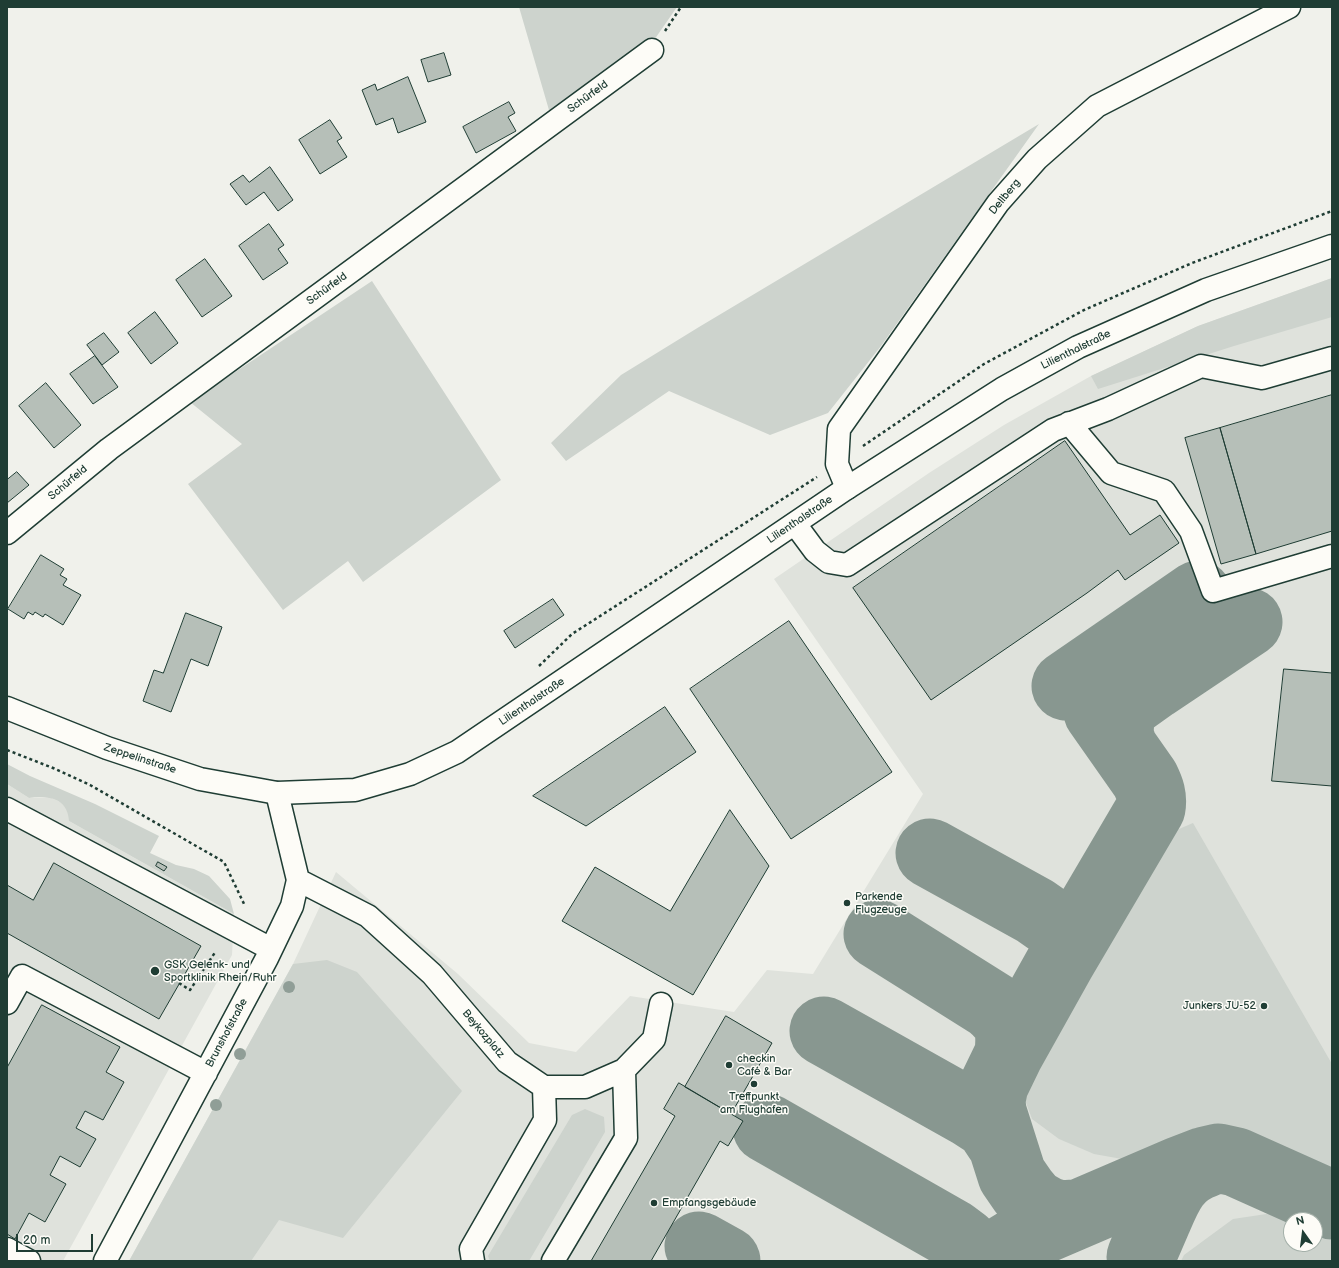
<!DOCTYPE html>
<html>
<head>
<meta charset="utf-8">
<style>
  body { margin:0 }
  #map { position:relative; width:1339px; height:1268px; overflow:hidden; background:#f0f1eb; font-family:"Balsamiq Sans",sans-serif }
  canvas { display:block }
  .frame { position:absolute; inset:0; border:8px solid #1f3d34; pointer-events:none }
  .north { position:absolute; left:1283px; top:1212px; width:40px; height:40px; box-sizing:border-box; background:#fdfcf7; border:1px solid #a4b0a9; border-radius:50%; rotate:346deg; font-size:11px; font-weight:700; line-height:16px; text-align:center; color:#1f3d34 }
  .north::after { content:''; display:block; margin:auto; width:14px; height:18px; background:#1f3d34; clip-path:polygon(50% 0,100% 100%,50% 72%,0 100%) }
  .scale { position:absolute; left:16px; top:1234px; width:77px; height:18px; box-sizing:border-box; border:2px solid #1f3d34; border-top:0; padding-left:5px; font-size:12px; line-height:14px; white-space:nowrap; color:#1f3d34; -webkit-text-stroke:3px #fdfcf7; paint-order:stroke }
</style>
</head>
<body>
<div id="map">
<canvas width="1339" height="1268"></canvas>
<div class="frame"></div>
<div class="north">N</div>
<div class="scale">20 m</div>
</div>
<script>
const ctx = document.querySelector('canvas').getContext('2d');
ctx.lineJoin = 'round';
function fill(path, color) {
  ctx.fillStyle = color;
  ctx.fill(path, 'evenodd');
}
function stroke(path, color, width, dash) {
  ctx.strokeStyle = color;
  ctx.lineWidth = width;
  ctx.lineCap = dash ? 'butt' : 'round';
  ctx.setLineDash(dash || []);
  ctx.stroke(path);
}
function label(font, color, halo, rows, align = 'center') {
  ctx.font = font + ' "Balsamiq Sans",sans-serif';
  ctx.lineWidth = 3;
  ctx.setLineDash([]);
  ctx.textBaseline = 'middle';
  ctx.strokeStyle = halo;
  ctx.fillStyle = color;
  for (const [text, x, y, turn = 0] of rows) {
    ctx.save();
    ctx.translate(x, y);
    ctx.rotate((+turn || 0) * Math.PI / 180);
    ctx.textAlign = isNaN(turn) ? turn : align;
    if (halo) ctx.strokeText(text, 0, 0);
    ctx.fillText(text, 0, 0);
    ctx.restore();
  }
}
fill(new Path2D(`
  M1332,278v983h-1203l164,-297 43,-92 122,102 71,69 47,9 54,-56 104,16 33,-42 46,4 110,-180 -149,-215 155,-106 75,-48 87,-49 107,-50zM1291,1220h24v24h-24z
  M7,784l22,14 21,-1 10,5 7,6 2,6v7l165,93 -2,41 -169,306h-56z`), '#dfe2dc');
fill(new Path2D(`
  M519,7h158l-25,36 -101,74z
  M1039,124l-158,222 -53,67 -58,22 -101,-44 -103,70 -15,-18 70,-68 78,-48z
  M1332,278v39l-98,29 -136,43 -7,-13 107,-50z
  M372,281l129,199 -138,102 -15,-21 -65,49 -95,-126 54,-40 -52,-42z
  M7,764l23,12 65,28 64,32 -9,17 26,12 18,4 15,7 21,23 4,15 -165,-93c-1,-23 -22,-26 -40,-23l-22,-14z
  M1193,823l139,241v108l-93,-41 -17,-3 -17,4 -55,23 -28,4 -28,-5 -35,-15 -27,-20 -7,-19 -2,-22 139,-236 10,-10z
  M327,960l30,12 105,119 -119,147 -64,-18 -28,41h-122l164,-297z
  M585,1109l19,8 1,15 -76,129h-39l-2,-5 84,-141z
  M1273,1213l18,8v23h24v-12l17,8v21h-151l3,-6 49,-36z`), '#cdd3cd');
stroke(new Path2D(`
  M1066,686l132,-91
  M1123,747l-4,-12 1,-19 6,-11 28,-20 94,-63
  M930,853l105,58 20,14 6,9 3,7v9l-3,11
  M878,934l113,71c19,16 20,25 18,49
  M824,1031l148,83 17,11 12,18
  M767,1128l186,106 12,9 11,18
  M1075,1214l-15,1 -13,-4 -14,-8 -10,-12 -11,-16 -20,-63 -1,-12 3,-15 15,-31 52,-93 90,-153c2,-11 -1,-19 -6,-29l-47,-67 -6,-23 2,-16 11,-14
  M699,1246l27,15
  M1141,1257c5,-12 11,-25 16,-37 11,-26 19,-47 49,-57
  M997,1261l10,-13 18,-11 154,-66 26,-10 13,-3 18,4 96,43`), '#889790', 69);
const building = new Path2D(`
  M444,53l7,22 -23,7 -7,-22z
  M408,77l18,45 -28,11 -5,-15 -17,7 -14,-35 13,-6 2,6z
  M509,102l6,11 -7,4 8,14 -40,22 -13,-26z
  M330,120l12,18 -5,3 10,16 -27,17 -21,-34z
  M270,167l23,33 -15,11 -14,-19 -18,13 -16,-21 13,-9 6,7z
  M269,224l15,21 -6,4 10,14 -25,17 -24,-34z
  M205,259l27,37 -30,21 -26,-37z
  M155,312l23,31 -27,21 -23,-31z
  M104,333l15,19 -17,13 -15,-20z
  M95,356l23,31 -25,17 -23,-30z
  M46,383l35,42 -27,23 -35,-42z
  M1332,395v136l-76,23 -36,-126z
  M1220,428l36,126 -35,10 -36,-126z
  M1065,441l65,94 30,-20 19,28 -54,37 -7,-10 -31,23 -156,107 -78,-112z
  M17,472l12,13 -22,18v-23z
  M41,555l23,14 -4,6 7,4 -4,6 18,10 -18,30 -18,-11 -2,3 -8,-5 -2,3 -5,-3 -4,7 -16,-10z
  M553,599l11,16 -49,33 -11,-17z
  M186,613l36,14 -14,39 -17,-7 -20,53 -28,-11 11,-31 9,3z
  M789,621l103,151 -101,67 -101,-150z
  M1284,669l48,4v113l-60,-5z
  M665,707l31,45 -110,74 -53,-30z
  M730,810l39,56 -76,129 -131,-74 33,-54 75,44z
  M158,862l9,5 -3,4 -8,-5z
  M54,863l147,83 -42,73 -152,-86v-48l26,15z
  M42,1005l78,42 -14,25 18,10 -21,38 -18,-9 -9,17 20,11 -16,28 -20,-11 -10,19 16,9 -21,38 -16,-9 -14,26 -8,-5v-166z
  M726,1016l46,27 -41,71 -46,-27z
  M679,1083l64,38 -15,25 -8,-5 -69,120h-60l84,-145 -11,-7z`);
fill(building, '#b6bfb8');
stroke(building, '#1f3d34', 1);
const minor = new Path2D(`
  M1069,423l42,50 53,18 27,40 22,60 119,-35
  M847,488l-10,-24 2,-35 159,-226 39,-44 60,-53 192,-99
  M795,524l20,27 14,11 18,3 206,-135 55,-21 93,-43 61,12 70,-20
  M7,533l102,-84 543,-399
  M7,809l264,140
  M298,880l70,36 64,58 75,88 37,25h41l39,-17 30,-31 7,-35
  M7,1003l15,-27 184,97
  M7,1249l22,12
  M105,1261l162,-303 25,-52 6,-26 -21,-87
  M473,1261l-2,-12 74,-129 -1,-33
  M553,1261l73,-123 -2,-68`);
const major = new Path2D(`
  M7,708l100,40 93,31 77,14 78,-3 55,-16 47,-22 390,-264 155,-99 76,-42 128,-57 126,-44`);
stroke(minor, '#1f3d34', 25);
stroke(major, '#1f3d34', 25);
stroke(new Path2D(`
  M665,31l16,-24
  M863,446l121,-82 100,-54 108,-47 140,-52
  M539,666l33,-32 245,-157
  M7,750l46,18 37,17 134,77 21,44
  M179,983l11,7 26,-39`), '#1f3d34', 2.5, [3, 3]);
stroke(minor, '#fdfcf7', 22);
stroke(major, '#fdfcf7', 22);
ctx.fillStyle = '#909e97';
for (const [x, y] of [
  [289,987],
  [240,1054],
  [216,1105]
]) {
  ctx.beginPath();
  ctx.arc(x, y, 6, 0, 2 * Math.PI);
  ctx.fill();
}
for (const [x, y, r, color] of [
  [847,903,4,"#1f3d34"],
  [155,971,5,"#1f3d34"],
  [1264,1006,4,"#1f3d34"],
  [729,1065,4,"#1f3d34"],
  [754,1084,4,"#1f3d34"],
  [654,1203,4,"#1f3d34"]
]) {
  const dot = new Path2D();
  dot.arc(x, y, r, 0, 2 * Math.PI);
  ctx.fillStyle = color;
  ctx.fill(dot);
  stroke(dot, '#fdfcf7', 1.5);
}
label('11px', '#1f3d34', '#fdfcf7', [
  ["Schürfeld",588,97,-36],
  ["Dellberg",1005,197,-51],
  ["Schürfeld",327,289,-36],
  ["Lilienthalstraße",1076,350,-26],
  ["Schürfeld",68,483,-40],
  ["Lilienthalstraße",800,520,-34],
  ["Lilienthalstraße",532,702,-34],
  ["Zeppelinstraße",140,759,18],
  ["Brunshofstraße",227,1033,-62],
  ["Beykozplatz",483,1034,50]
]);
label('11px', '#1f3d34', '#fdfcf7', [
  ["Parkende",855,897],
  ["Flugzeuge",855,910],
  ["GSK Gelenk- und",164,965],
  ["Sportklinik Rhein/Ruhr",164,978],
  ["Junkers JU-52",1256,1006,"right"],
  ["checkin",737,1059],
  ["Café & Bar",737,1072],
  ["Treffpunkt",754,1097,"center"],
  ["am Flughafen",754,1110,"center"],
  ["Empfangsgebäude",662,1203]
], 'left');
</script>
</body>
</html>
